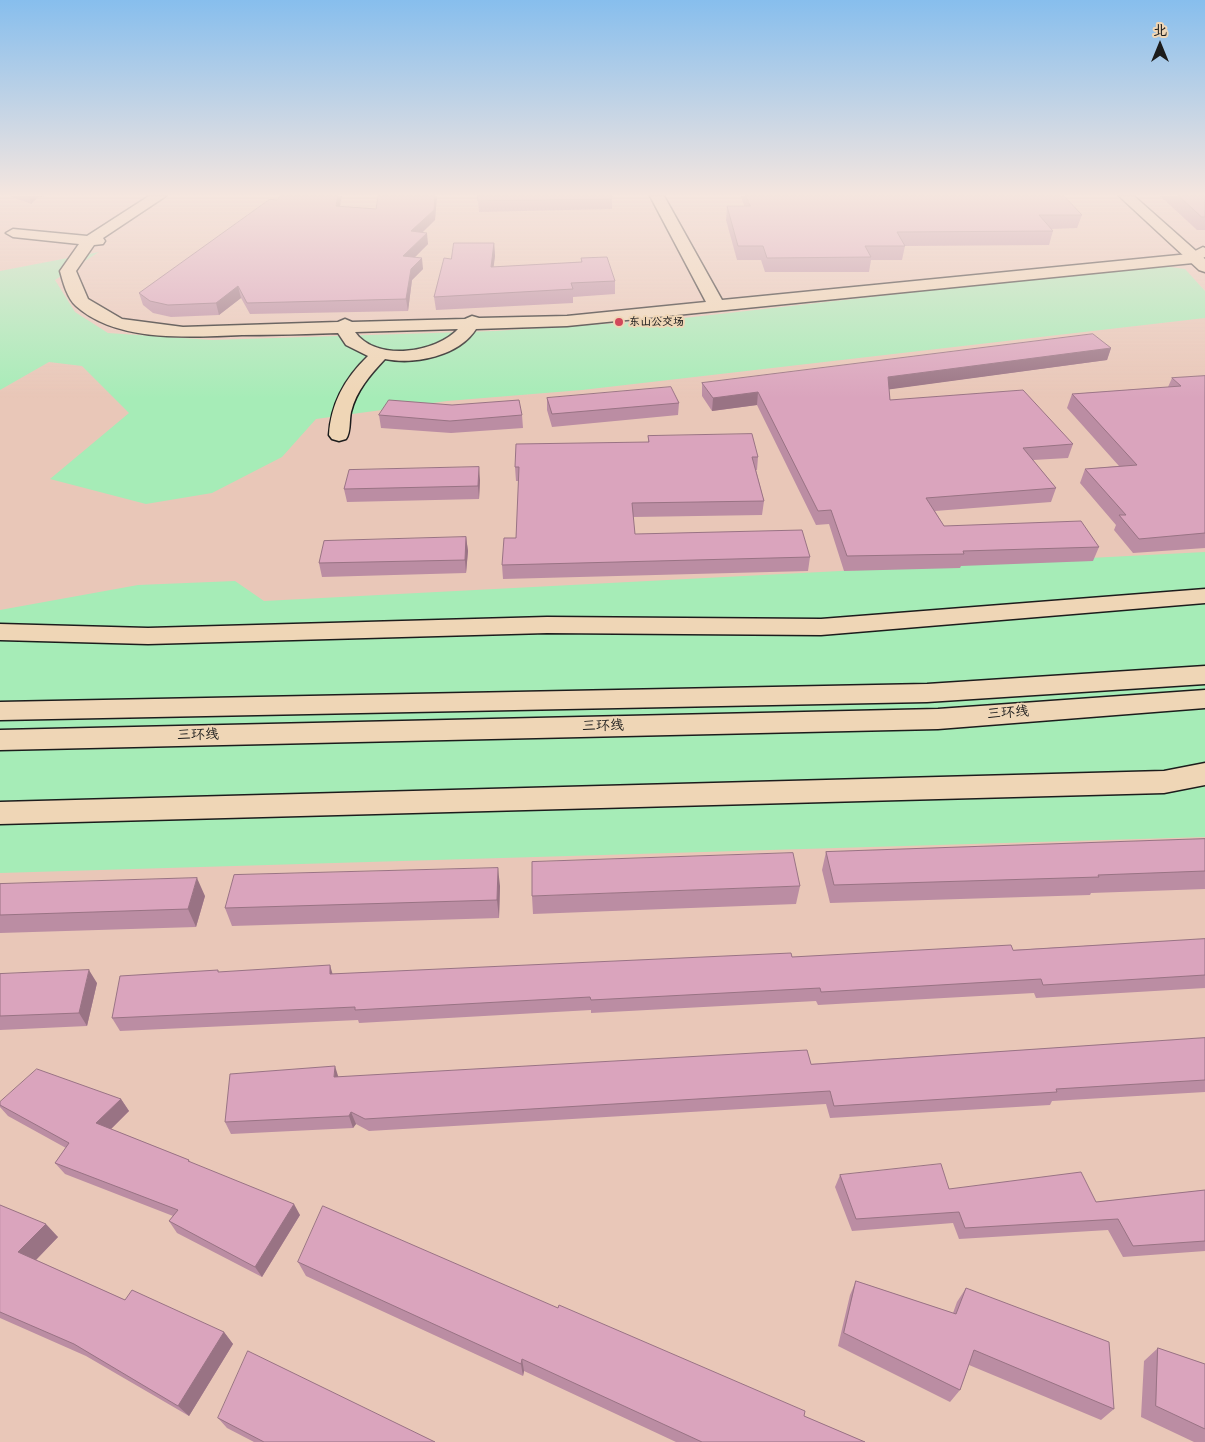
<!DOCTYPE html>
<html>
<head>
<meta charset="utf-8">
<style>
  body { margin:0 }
  #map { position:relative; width:1205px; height:1442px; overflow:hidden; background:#e9c7b8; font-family:"Playpen Sans","LXGW WenKai TC",sans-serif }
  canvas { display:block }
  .north { position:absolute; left:1135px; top:20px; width:50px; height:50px; -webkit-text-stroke:4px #efd6b6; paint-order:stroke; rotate:0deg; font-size:14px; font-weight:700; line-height:20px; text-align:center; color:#1c1c1c }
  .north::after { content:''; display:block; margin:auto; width:18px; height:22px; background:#1c1c1c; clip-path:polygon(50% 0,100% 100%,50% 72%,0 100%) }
</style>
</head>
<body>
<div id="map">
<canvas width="1205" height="1442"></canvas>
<div class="north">北</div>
</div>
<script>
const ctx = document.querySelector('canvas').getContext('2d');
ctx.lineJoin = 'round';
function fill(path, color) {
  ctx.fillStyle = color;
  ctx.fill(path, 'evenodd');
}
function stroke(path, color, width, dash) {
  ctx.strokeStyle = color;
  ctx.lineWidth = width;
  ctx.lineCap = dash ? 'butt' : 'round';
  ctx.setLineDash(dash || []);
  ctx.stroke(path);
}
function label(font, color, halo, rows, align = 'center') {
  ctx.font = font + ' "Playpen Sans","LXGW WenKai TC",sans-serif';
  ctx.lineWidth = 4;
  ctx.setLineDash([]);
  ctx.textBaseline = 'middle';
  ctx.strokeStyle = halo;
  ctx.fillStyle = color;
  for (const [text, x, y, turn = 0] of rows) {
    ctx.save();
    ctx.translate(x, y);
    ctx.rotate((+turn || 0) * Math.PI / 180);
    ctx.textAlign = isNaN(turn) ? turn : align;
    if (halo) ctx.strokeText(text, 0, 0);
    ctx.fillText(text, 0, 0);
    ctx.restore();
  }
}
fill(new Path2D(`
  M99,252l-44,28 20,32 33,21 104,7 283,-9 171,-11 489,-55 30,4 20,22v27l-623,72 -135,11 -131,18 -34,38 -70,36 -66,11 -96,-25 79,-66 -47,-47 -33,-4 -49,28v-119z
  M1205,552v285l-1205,36v-263l138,-25 97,-4 29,20z`), '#a6ecb7');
const minor = new Path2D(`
  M149,196h17l-63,42 2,3 -2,3 -9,1 -18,26 12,28 34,20 61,8 155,-5 7,-3 7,3 113,-3 7,-3 7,2 88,-2 139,-14 -56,-106h14l58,104 467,-46 14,-7 2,1v9l-12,6 -626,63 -91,3c-17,27 -61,36 -91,30 -15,16 -29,32 -34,53 -2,9 0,20 -5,27l-7,2 -7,-2 -3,-4c2,-32 16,-57 39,-79l-22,-11 -8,-12c-32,1 -64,2 -96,2 -52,2 -125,8 -166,-29 -9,-8 -13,-24 -16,-35l19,-27 -66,-7 -7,-4 7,-4 74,7zM458,329c-22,24 -82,33 -103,3z
  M1205,589v14l-384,32 -274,-2 -399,11 -148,-4v-16l148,4 399,-11 274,2z`);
const major = new Path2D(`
  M1119,196h15l71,63v13l-6,-2z
  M1205,763v22l-41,8 -1164,31v-22l1164,-31z`);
const highway = new Path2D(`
  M1205,666v18l-278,18 -927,18v-18l927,-18z
  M1205,690v18l-267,21 -938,21v-20l938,-21z`);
stroke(minor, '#1c1c1c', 3);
stroke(major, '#1c1c1c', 3);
stroke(highway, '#1c1c1c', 3);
fill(minor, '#efd6b6');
fill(major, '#efd6b6');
fill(highway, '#efd6b6');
fill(new Path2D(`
  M9,196h36l-7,1 -7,7z
  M378,196h59l-2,24 -12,12 5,12 -13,13 8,12 -11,11 -4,31 -158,3 -9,-16 -22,17 -48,2 -18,-4 -10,-8 -4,-12 201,-87 36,3z
  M741,196h323l18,19 -5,13 -26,1 2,2 -4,14 -144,1 -3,14h-31l-2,12h-104l-4,-12h-24l-11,-40 1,-14h17z
  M1160,196h45v34h-8z
  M612,199v10l-133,3 -1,-11z
  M494,243l1,13 -2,11 88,-5v-4l34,23v13l-42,3v6l-137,7 -2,-13 17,-38z
  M1111,348l-4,12 -218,29 1,11 183,44 -5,14 -35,2 23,28 -5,14 -116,9 9,15 155,21 -6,14 -132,5 -1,2 -116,3 -15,-47 -13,1 -59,-120 -45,6 -10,-15v-13z
  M1205,376v172l-72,5 -19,-23 2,-5 -36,-42 5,-14 34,-3 -52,-58 5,-14 96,-7 4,-9z
  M547,398l132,5 -1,12 -126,12 -5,-17z
  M379,415h143l1,13 -72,5 -70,-5z
  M648,436l110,21 -1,13h-1l8,31 -2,14 -129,2 2,17 175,23 -2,14 -305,8 -1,-14 14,-27 3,-57h-3l-1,-14 133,-25z
  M480,480l-1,19 -132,3 -3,-13z
  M466,537l2,14 -2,22 -144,4 -3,-14z
  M1205,839v50l-114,4 -1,2 -260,8 -8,-33 4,-18z
  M0,884l205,12 -9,31 -196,6z
  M500,886l-1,32 -267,8 -7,-18z
  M800,886l-4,18 -263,10 -1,-18z
  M1205,939v49l-169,10 -2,-5 -216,12 -2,-4 -225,12v-3l-232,13 -1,-3 -238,11 -8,-13 107,-46 114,2 459,-17 221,-7z
  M0,974l97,9 -10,43 -87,4z
  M1205,1038v54l-153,9 -2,4 -220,13 -4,-14 -457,27 -13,-7 -3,4 -122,6 -6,-12 113,-45 473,-13z
  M121,1099l8,12 -18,18 78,31 2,3 109,52 -38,62 -85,-44 -8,-12 4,-5 -108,-42 -10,-11 11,-15 -58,-32 -8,-9v-5z
  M840,1175l109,14 147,13 109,-12v61l-82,6 -15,-27 -149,9 -6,-16 -101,8 -17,-44z
  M0,1205l58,32 -22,23 89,40 99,32 9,12 -44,72 -103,-60 -86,-38z
  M298,1262l506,154 61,26h-189l-152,-71 -1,5 -217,-100z
  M856,1281l97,32 4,-11 9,-14 148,121 -13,11 -132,-55 -9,25 -10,12 -112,-56 12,-51z
  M1158,1348l47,16v78h-11l-53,-25 3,-56z
  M218,1418l217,24h-181l-27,-14z`), '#bb8da3');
fill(new Path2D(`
  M29,196h16l-7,1 -7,7z
  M338,196h4l-4,20 -2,-10z
  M435,196h2l-2,24 -23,22 -1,-11z
  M427,233l1,11 -23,23 -2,-11z
  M494,243l1,13 -3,24 -1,-13z
  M422,258l1,11 -11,11 -4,31 -2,-12 5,-30z
  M238,286l3,12 -22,17 -3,-12z
  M1111,348l-4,12 -222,30 3,-13z
  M758,392l-1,13 -45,6 1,-13z
  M479,467l1,13 -1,19 -1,-13z
  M466,537l2,14 -2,22 -1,-13z
  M498,868l2,18 -1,32 -2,-18z
  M197,878l8,18 -9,31 -8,-18z
  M330,965l4,14 -4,-5z
  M89,970l8,13 -10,43 -8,-13z
  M335,1066l4,13 -5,-2z
  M121,1099l8,12 -24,24 -9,-12z
  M351,1112l5,12 -3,4 -4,-12z
  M294,1204l6,11 -38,62 -7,-10z
  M46,1224l12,13 -27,28 -13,-13z
  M224,1332l9,12 -44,72 -11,-10z
  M522,1359l2,12 -1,5 -2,-12z`), '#997384');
const building = new Path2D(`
  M281,196h57l-2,10 40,3 2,-13h57l-1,14 -23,21 16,2 -24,23 19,2 -11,11 -5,30 -159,4 -9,-17 -22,17 -48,2 -18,-4 -11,-8 131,-94 6,1z
  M478,196h134v3l-134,2z
  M746,196h318l18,19h-43l14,16 -156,1 8,14h-40l6,11 -104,1 -4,-12h-25l-11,-40h23z
  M1179,196h26v21h-3z
  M454,243h40l-3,24 91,-5 -1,-4 26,-1 8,24 -44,2 2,6 -139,8 10,-39 7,1z
  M1093,334l18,14 -223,29 2,23 133,-10 50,54 -50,4 33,40 -130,10 18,28 137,-5 18,26 -136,4 1,3 -117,2 -16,-46 -13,1 -60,-119 -45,6 -11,-15z
  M1205,376v157l-66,6 -20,-24h7l-41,-46 52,-4 -65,-71 109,-8 -9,-8z
  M671,387l8,16 -127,11 -5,-16z
  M389,400l63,5 67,-5 3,15 -72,6 -71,-6z
  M752,434l6,23h-6l12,44 -132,2 3,31 167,-4 8,27 -308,8 2,-27h12l3,-71h-4l1,-23 133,-2 -1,-6z
  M479,467l-1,19 -134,3 5,-19z
  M466,537l-1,23 -146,3 5,-22z
  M1205,839v32l-107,4 1,2 -265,8 -8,-33z
  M793,853l7,33 -268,10v-34z
  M498,868l-1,32 -272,8 9,-33z
  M197,878l-9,31 -188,6v-31z
  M1205,939v36l-162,10 -2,-6 -220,13 -1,-4 -229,12 -1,-3 -235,13v-3l-243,11 8,-42 98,-6v2l112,-7v9l461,-21 1,4 219,-12 2,5z
  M89,970l-10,43 -79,3v-42z
  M1205,1038v42l-149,9 1,3 -223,14 -4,-15 -465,28 -14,-7 -2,4 -124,6 5,-48 105,-8 -1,11 473,-27 4,14z
  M37,1069l84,30 -25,24 93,37 -1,1 106,43 -39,63 -86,-46 9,-11 -123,-47 14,-20 -69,-38v-3z
  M941,1164l8,25 132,-17 15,30 109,-12v51l-72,5 -15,-27 -153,9 -6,-16 -103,7 -16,-44z
  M0,1205l46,19 -28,28 107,48 7,-10 92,42 -46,74 -104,-62 -74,-32z
  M323,1206l235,102 1,-3 246,106 -1,5 61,26h-163l-180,-83 -1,5 -223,-102z
  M856,1281l100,33 10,-26 143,54 5,67 -140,-59 -14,40 -116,-57z
  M1158,1348l47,16v65l-49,-23z
  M248,1351l187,91h-171l-46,-24z`);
fill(building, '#daa4bd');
stroke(building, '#997384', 1);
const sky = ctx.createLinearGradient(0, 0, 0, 398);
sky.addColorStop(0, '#87beed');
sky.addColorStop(0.49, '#f5e6df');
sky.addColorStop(1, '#f5e6df00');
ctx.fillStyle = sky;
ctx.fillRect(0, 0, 1205, 398);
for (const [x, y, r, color] of [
  [619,322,5,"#d1495b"]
]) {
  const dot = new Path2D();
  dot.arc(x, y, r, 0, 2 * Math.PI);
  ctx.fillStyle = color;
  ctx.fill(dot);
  stroke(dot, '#efd6b6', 2);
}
label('bold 11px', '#1c1c1c', '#efd6b6', [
  ["东山公交场",629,322]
], 'left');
label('14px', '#1c1c1c', '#efd6b6', [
  ["三环线",1008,713,-4],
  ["三环线",603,726,-1],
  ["三环线",198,735,-1]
]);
</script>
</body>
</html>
